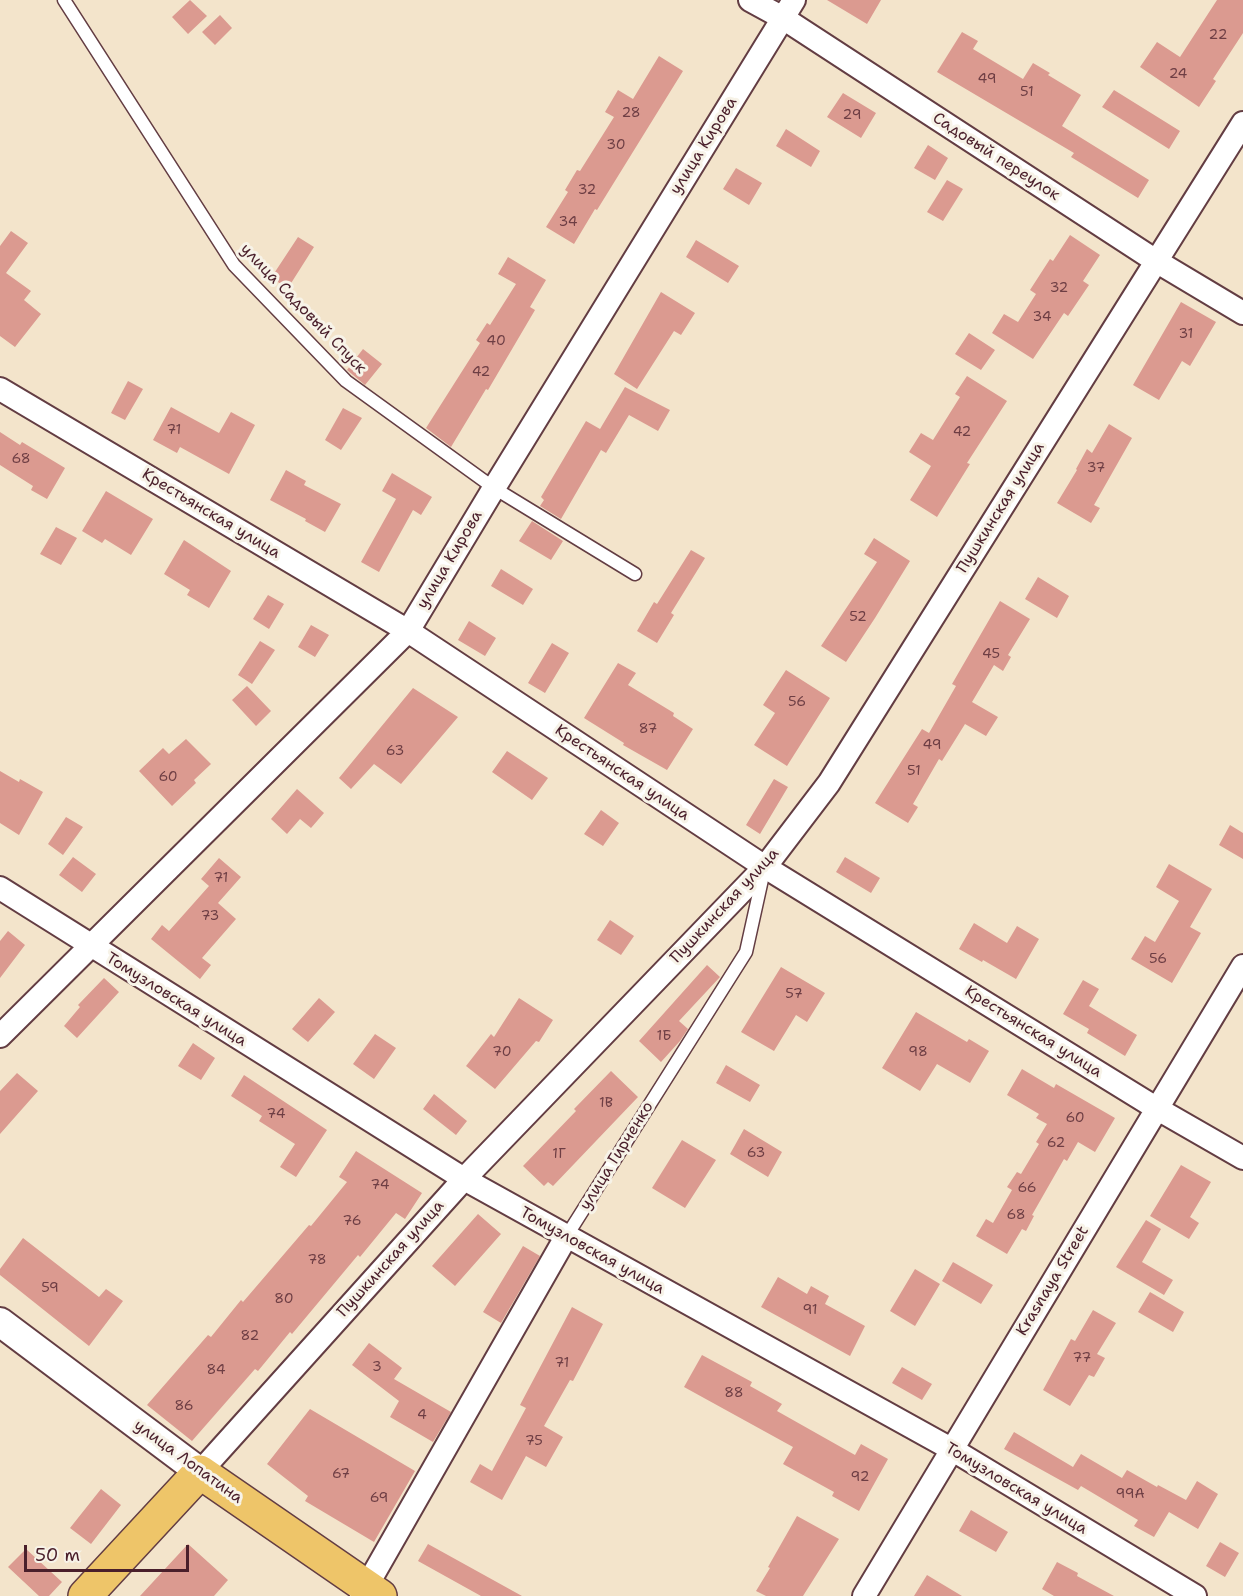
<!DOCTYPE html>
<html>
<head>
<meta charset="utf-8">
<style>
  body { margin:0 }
  #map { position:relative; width:1243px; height:1596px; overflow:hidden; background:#f3e4cb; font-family:"Shantell Sans",sans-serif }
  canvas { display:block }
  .scale { position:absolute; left:24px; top:1545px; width:165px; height:27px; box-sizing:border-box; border:3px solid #4a1f2b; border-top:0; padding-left:8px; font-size:18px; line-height:21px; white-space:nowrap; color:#4a1f2b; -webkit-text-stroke:4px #f7f3e8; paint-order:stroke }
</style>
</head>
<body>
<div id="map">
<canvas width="1243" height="1596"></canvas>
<div class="scale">50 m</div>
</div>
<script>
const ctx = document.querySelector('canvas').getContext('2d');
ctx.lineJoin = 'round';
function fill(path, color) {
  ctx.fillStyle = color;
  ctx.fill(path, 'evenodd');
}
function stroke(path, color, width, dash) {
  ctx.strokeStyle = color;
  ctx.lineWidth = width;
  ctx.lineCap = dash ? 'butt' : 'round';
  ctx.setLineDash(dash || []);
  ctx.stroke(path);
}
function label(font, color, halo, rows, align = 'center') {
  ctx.font = font + ' "Shantell Sans",sans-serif';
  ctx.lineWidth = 6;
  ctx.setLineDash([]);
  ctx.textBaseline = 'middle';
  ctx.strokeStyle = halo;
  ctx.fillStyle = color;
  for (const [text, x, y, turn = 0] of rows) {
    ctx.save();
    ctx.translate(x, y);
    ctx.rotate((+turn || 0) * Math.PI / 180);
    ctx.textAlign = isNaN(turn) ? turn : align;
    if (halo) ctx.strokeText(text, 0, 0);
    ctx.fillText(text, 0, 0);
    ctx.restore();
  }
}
fill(new Path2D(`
  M190,0l17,16 -19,18 -16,-17z
  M827,0h54l-14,24z
  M1217,0h26v33l-30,46 3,2 -17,26 -59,-40 17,-25 23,15z
  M220,15l12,13 -17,17 -13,-13z
  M962,32l16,9 -5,8 50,30 10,-16 17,10 -2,2 33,20 -19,31 87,54 -11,18 -67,-41 3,-4 -137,-81z
  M659,56l24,15 -86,139 -2,-1 -21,35 -28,-17 22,-35 -3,-2 12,-20 3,1 34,-54 -9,-5 13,-22 15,9z
  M1114,90l66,41 -11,18 -67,-42z
  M843,93l33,20 -15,25 -34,-21z
  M786,129l34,22 -9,16 -35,-21z
  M928,145l20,13 -13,22 -21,-12z
  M736,168l26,15 -13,22 -26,-16z
  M947,180l16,9 -20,32 -16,-9z
  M11,231l17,12 -22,30 25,18 -7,9 17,14 -26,33 -15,-11v-90z
  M1070,235l30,20 -17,26 6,4 -21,31 -4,-3 -31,46 -41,-26 12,-19 14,8 18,-28 -6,-4 20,-31 3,2z
  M298,237l16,10 -26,41 -17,-10z
  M696,240l43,26 -11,17 -42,-26z
  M508,257l38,23 -16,27 5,3 -47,80 -2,-1 -35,58 -25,-19 54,-85 -4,-3 11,-17 3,2 26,-41 -18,-10z
  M661,292l34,21 -14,22 -7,-4 -37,58 -23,-15z
  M1181,302l35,20 -26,44 -8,-5 -23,39 -26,-15z
  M969,333l26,17 -14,20 -26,-16z
  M363,349l19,15 -17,21 -18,-15z
  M967,376l40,25 -40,62 3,1 -33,53 -27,-17 21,-34 -22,-14 12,-19 12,7 27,-43 -5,-3z
  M128,381l15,8 -18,31 -14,-7z
  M625,387l45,23 -12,21 -29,-16 -23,38 -5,-3 -40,69 -21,-13 4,-6 -3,-3 45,-76 14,8z
  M171,407l48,26 12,-21 24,13 -26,49 -49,-27 -3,6 -24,-13z
  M343,408l19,10 -21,32 -16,-10z
  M1109,424l23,14 -38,67 6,3 -9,15 -34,-20 20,-33 -1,-1 11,-20 5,4z
  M0,432l20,13 2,-3 43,26 -18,31 -16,-9 2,-4 -33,-21z
  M286,470l20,11 -2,4 37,19 -16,28 -20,-11 1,-2 -36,-19z
  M392,473l40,24 -11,18 -8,-5 -34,62 -18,-10 35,-63 -14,-8z
  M106,491l47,28 -22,36 -26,-16 -3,4 -20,-12z
  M532,521l31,20 -12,19 -32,-19z
  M56,527l21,11 -16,27 -21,-11z
  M874,538l36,23 -35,57 -29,44 -25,-16 56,-84 -13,-8z
  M184,540l47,31 -22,37 -22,-13 3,-5 -26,-16z
  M691,550l14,8 -34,55 3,2 -17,28 -20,-12 17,-29 3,2z
  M501,569l32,20 -10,16 -32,-19z
  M1038,577l31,19 -12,22 -32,-19z
  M268,595l16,9 -15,25 -16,-10z
  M1000,601l30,18 -22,36 3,2 -8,14 -9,-6 -22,37 26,15 -12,19 -21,-12 -23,37 -3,-2 -26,45 5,3 -10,16 -33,-20 47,-74 7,4 27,-47 -4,-2z
  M469,621l27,17 -11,18 -27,-16z
  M311,625l18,10 -14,22 -17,-10z
  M260,641l15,9 -23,34 -14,-9z
  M552,643l17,10 -24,40 -17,-10z
  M618,663l18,10 -8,12 46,28 -1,3 20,13 -26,41 -44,-25 1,-2 -40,-25z
  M786,670l44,28 -43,68 -33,-21 21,-32 -12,-8z
  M247,686l24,25 -15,15 -24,-26z
  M413,688l45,29 -57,67 -27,-20 -23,25 -12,-11z
  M186,739l25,25 -17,16 2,3 -24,23 -33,-35 24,-23 6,6z
  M507,751l41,27 -16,22 -40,-28z
  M0,771l19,11 1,-3 23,13 -24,43 -19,-12z
  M774,779l14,8 -28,47 -14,-9z
  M297,789l27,24 -13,15 -11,-9 -13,15 -16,-15z
  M601,810l18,13 -16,23 -19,-12z
  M66,817l17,10 -20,28 -15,-11z
  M1230,825l13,8v26l-24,-14z
  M73,857l23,17 -14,18 -23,-17z
  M845,857l35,21 -9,15 -35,-21z
  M219,858l22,19 -23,26 18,16 -34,39 9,7 -11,14 -49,-40 11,-14 7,6 40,-45 -8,-7z
  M1169,864l43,25 -22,38 11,6 -29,50 -41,-24 14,-23 10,6 24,-41 -23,-14z
  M610,920l24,16 -13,19 -24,-15z
  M974,923l33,20 10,-17 22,13 -23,40 -33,-19 -1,2 -23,-13z
  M8,931l17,14 -25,33v-37z
  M707,965l13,12 -41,44 9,8 -8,12 -19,21 -22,-21z
  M781,967l44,26 -18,29 -11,-7 -22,36 -33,-19z
  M104,978l15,14 -42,46 -13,-12 16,-19 -2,-2z
  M1083,980l16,9 -10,17 48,29 -12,21 -38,-23 2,-4 -26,-15z
  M319,998l16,14 -27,30 -16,-13z
  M519,998l34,22 -14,22 -3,-1 -41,48 -29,-23 25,-32 3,3z
  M916,1012l51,30 2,-3 20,12 -19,32 -33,-19 -17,27 -38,-23z
  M375,1034l21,14 -22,31 -21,-15z
  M193,1043l22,15 -14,22 -23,-14z
  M726,1065l34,20 -10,17 -34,-19z
  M1022,1069l32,19 2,-4 59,34 -20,34 -17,-10 -11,19 -3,-2 -32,56 2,1 -8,15 -4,-2 -15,25 -31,-18 10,-17 7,4 19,-33 -5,-3 10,-15 4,2 18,-30 -3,-2 11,-18 -11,-6 3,-4 -32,-19z
  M611,1071l27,26 -85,89 -5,-4 -4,4 -21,-20 53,-55 -2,-2z
  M17,1073l21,18 -38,43v-43z
  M244,1075l83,55 -31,47 -16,-10 15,-23 -36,-23 3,-5 -31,-20z
  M434,1094l33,27 -11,14 -33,-26z
  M744,1129l38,23 -14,25 -38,-23z
  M682,1140l34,20 -31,48 -33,-20z
  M356,1151l66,42 -17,26 -9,-6 -36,44 -2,-2 -66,79 -2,-2 -32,39 -3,-2 -63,72 -45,-36 61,-70 3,2 30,-37 2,2 66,-77 2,1 36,-44 -8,-5z
  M1181,1165l30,17 -21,35 9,6 -10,16 -39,-23z
  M478,1214l23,20 -46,52 -23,-20z
  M1146,1220l15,9 -19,33 31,18 -9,15 -48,-28z
  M23,1238l76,59 7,-8 17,12 -34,45 -89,-71v-6z
  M523,1246l17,10 -39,67 -18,-11z
  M953,1262l40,23 -12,19 -39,-23z
  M915,1269l25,15 -25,42 -25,-15z
  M778,1277l29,17 4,-8 18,10 -4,8 40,22 -15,30 -89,-49z
  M1150,1292l34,20 -11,20 -35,-20z
  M572,1307l31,17 -30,57 -3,-1 -26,46 19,11 -17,30 -20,-11 -24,44 -32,-18 10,-18 12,7 34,-63 -6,-3z
  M1093,1310l23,13 -19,31 8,4 -11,19 -5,-2 -19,31 -27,-16 28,-51 4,2z
  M369,1343l33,25 -8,11 57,33 -18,30 -43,-25 9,-16 -47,-36z
  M702,1355l50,27 -2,4 32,18 -5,7 78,44 6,-11 27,15 -29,52 -27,-15 2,-4 -51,-28 10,-17 -109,-60z
  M902,1367l30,17 -10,16 -30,-17z
  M310,1409l105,62 -41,71 -69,-41 3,-5 -41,-32z
  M1014,1432l59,35 8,-13 41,24 5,-8 30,17 1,-2 28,15 11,-19 21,13 -20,35 -29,-17 -15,25 -20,-11 4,-6 -57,-34 -3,4 -74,-41z
  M101,1489l20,16 -30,39 -21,-16z
  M971,1510l37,22 -12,20 -37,-21z
  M797,1516l42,23 -36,57h-37l-10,-5 14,-23 -2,-1z
  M1220,1542l19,11 -14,24 -19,-11z
  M188,1544l40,36 -14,16h-74z
  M428,1544l94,52h-41l-63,-35z
  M26,1549l36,33 -13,14h-10l-31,-29z
  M1057,1562l21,11 -1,3 37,20h-60l-12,-7z
  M927,1575l35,21h-48z`), '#db9a90');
const service = new Path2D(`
  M64,0l170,265 112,116 148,107 141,86
  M566,1237l180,-285 17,-77`);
const minor = new Path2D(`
  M750,0l33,18 373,243 87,52
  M0,389l408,242 357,236 391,241 87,50
  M0,888l464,291 489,271 242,146
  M0,1036l408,-405 86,-143 300,-488
  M200,1472l264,-293 301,-312 64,-84 414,-660
  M361,1596l205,-359
  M864,1596l379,-630`);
const tertiary = new Path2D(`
  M0,1322l200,150`);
const primary = new Path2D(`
  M85,1596l115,-124 180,124`);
stroke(service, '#633d43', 15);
stroke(minor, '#633d43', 26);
stroke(tertiary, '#633d43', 32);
stroke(primary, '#633d43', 36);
stroke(service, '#fff', 12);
stroke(minor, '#fff', 22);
stroke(tertiary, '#fff', 28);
stroke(primary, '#eec569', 33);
label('14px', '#6e3e44', null, [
  ["22",1218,35],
  ["24",1178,74],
  ["49",987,79],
  ["51",1027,92],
  ["28",631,113],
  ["29",852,115],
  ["30",616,145],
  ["32",587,190],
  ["34",568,222],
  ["32",1059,288],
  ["34",1042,317],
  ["31",1186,334],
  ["40",496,341],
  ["42",481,372],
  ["71",174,430],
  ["42",962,432],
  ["68",21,459],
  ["37",1096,468],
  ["52",858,617],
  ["45",991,654],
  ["56",797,702],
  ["87",648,729],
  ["49",932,745],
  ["63",395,751],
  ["51",914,771],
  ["60",168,777],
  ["71",221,878],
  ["73",210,916],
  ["56",1158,959],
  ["57",794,994],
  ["1Б",664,1036],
  ["70",502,1052],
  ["98",918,1052],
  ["1В",606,1103],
  ["74",276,1114],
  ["60",1075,1118],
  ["62",1056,1143],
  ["63",756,1153],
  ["1Г",559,1154],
  ["74",380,1185],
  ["66",1027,1188],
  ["68",1016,1215],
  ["76",352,1221],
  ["78",317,1260],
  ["59",50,1288],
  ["80",284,1299],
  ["91",810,1310],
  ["82",250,1336],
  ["77",1082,1358],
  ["71",562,1363],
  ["3",377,1367],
  ["84",216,1370],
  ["88",734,1393],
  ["86",184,1406],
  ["4",422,1415],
  ["75",534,1441],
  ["67",341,1474],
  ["92",860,1477],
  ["99А",1130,1494],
  ["69",379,1498]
]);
label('16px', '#4a1f2b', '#f7f3e8', [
  ["улица Кирова",704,146,-58],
  ["Садовый переулок",996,157,33],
  ["улица Садовый Спуск",303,309,46],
  ["Пушкинская улица",1001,508,-58],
  ["Крестьянская улица",211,514,31],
  ["улица Кирова",450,560,-59],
  ["Крестьянская улица",622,773,34],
  ["Пушкинская улица",725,906,-47],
  ["Томузловская улица",176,1000,32],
  ["Крестьянская улица",1033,1032,32],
  ["улица Гирченко",617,1156,-58],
  ["Томузловская улица",592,1251,29],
  ["Пушкинская улица",391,1259,-48],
  ["Krasnaya Street",1053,1281,-59],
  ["улица Лопатина",188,1462,36],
  ["Томузловская улица",1016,1489,31]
]);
</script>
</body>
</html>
